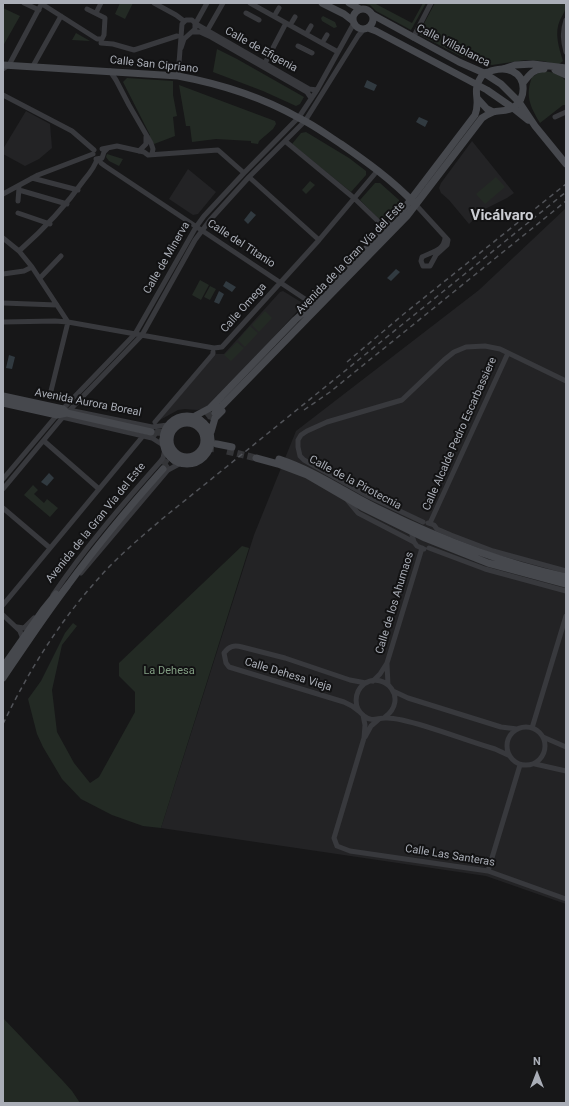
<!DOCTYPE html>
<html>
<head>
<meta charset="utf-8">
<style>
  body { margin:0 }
  #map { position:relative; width:569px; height:1106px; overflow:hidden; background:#171718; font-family:Roboto,sans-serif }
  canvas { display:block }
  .frame { position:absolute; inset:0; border:4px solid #aaaeb7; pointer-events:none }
  .north { position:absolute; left:517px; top:1054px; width:40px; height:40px; -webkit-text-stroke:3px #121213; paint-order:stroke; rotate:0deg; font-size:11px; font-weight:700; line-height:16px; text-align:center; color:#aaaeb7 }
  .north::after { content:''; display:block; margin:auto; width:14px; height:18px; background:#aaaeb7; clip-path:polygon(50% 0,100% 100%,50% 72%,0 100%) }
</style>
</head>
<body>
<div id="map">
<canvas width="569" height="1106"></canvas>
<div class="frame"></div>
<div class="north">N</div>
</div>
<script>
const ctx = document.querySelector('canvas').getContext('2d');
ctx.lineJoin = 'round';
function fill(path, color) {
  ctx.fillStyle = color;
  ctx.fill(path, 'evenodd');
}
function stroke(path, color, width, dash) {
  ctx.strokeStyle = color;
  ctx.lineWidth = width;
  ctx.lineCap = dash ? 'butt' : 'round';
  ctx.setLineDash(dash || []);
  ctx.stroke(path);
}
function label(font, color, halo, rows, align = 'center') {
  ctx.font = font + ' Roboto,sans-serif';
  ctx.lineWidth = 4;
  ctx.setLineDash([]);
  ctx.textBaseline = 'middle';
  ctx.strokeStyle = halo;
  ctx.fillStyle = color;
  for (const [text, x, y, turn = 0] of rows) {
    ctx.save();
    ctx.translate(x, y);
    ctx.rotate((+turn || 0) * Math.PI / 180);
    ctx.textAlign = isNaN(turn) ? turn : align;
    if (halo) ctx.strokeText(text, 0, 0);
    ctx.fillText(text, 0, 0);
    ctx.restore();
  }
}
fill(new Path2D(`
  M26,111l24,13 2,24 -13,11 -14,7 -22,-12v-5z
  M472,141l42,52 -7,5 -22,11 -16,15 -20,-24 -8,-7 -2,-5 2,-5z
  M188,169l28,23 -18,22 -5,1 -24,-16z
  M566,208v696l-80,-28 -325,-48 93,-293 42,-104 183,-141z
  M283,291l18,11 1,4 -31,34 -64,66 -5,3 -5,1 -12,-1 -7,1 -20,11 58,-67h8l56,-62z`), '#232325');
fill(new Path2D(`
  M120,3h13l-8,16 -10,-5z
  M360,3h14l38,20 11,-20h3l-15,27 -35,-19 -6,-6z
  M435,3h131c0,8 -3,11 -6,17 -6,13 -1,28 3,41l-5,4 -15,-4 -17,-1 -34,5 -32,-9 -40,-21v-4z
  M3,8l17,8 -17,30z
  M323,16l12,6 2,5 -3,1 -12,-7 -1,-3z
  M76,33l14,8 -18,-1z
  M217,49l20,10 67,38 -4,7 -4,2 -33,-15 -50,-19z
  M542,71c10,1 17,2 24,10v24h-3l-23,18c-10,-17 -15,-27 -8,-46z
  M127,78l46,3v14l4,21 -4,1 2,19 -21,8 -5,-8 1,-1 -27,-53z
  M179,85l96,36 1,3 -3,5 -14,12 -1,3 -7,-1v-2l-35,-2 -24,3 -2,-16h-4z
  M306,132l43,26 17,13v4l-15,17 -59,-48 9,-11z
  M107,154l16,5 -4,7 -10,-5 -3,-4z
  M496,177l9,10 -20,17 -9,-10z
  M310,181l5,4 -9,9 -4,-4z
  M375,183h5l19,17v4l-17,18 -22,-22z
  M200,280l9,5 -8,15 -9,-5z
  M210,286l6,3 -6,11 -6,-3z
  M265,311l7,7 -13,14 -7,-7z
  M250,326l8,7 -13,14 -7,-7z
  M237,342l7,6 -13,13 -7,-6z
  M33,485l5,5 -4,4 10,9 3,-4 11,9 -8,9 -26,-22z
  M242,546l7,2 -88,280 -18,-2 -31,-11 -31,-16 -19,-20 -19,-32 -6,-13 -9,-35 13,-18 24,-48 8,-10 4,3 -15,19 -10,45 5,42 17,31 16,20 9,-6 36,-65v-20l-16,-16v-13z
  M3,1018l60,63 9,10 8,12h-77z`), '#232a24');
fill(new Path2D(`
  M367,80l10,5 -3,6 -10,-4z
  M419,117l9,4 -3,6 -9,-5z
  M251,211l5,4 -8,9 -4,-4z
  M396,269l4,3 -9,9 -4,-3z
  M226,281l10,6 -4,5 -9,-6z
  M219,291l5,3 -5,10 -5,-2z
  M9,355l6,2 -3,12 -6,-1z
  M49,473l5,5 -7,8 -6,-4z`), '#313a40');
stroke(new Path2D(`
  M198,423l16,-12
  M205,429l8,-14
  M151,432l16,9
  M155,432l13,1
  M209,442l8,2
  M207,448l10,1
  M227,451l29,7
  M163,465l8,-14
  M163,469l16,-12`), '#343538', 7, [7, 3.5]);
stroke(new Path2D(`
  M24,3l15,7
  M154,3l22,12 8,6
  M250,3l88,49
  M42,4l55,35h5l2,-4 1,-17 -18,-9
  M96,13l5,-10
  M246,13l13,7
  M276,13l3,-5
  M566,20c-4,12 -3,21 0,32
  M197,21l10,-18
  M292,22l3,-5
  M196,24l113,65 8,1
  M207,31l16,-28
  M308,31l3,-5
  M193,32h7l11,5 96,55 4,6
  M413,38l18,-35
  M324,40l3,-5
  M101,43l12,1 21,6 43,-14
  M298,46l14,7
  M264,65l22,-42
  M33,66l28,-50
  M3,69l6,-4 33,-62
  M110,71l6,9 13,25 22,38 2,6 -1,5
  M178,76l4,-52 4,-4h6l3,3v6l-11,10 -3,9
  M3,95l69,36 22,19
  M555,117l11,-5
  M285,141l69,57 28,27
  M102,149l15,-3 27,6 4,3 70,-5 26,23
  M139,151l7,-7v-7
  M96,159l6,-1 2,-6 4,-4
  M99,159l2,4 4,3 200,133 6,2 6,-1
  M249,177l70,63
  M32,178l46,12
  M19,190l48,14
  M3,194l35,-19 55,-21
  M18,201l1,-13
  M416,205l32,35 -1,5 -11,10 -6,11h-7l-2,-5 1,-4c9,-5 22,-6 23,-19
  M18,213l32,11
  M3,238l16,13 13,16 36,55
  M19,251c25,-22 46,-44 65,-71 5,-6 11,-13 13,-21
  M3,274l21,-3 8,-4
  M40,278l21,-22
  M3,303l54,2
  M3,322l52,-1 13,1 146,26 8,-1 97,-107 59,-70
  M50,395l18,-73
  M69,410l83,17 16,-2
  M62,417l90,21 11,7
  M155,422l58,-68v-2
  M44,441l55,48
  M3,479l54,-64 78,-81 61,-107 8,-11 40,-43 55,-56 18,-27 37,-67
  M3,489l60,-72 79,-82 53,-95 15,-20 39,-43 56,-56 53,-85 6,-7
  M348,501l10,12 56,29 3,4 7,3
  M3,508l47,40
  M423,522l-55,-26 -64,-36 -4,-4 -2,-9v-7l3,-5 6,-4 20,-9 75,-22 42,-40 10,-8 12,-5 19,-1 15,3 66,32
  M428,523l6,2 3,4 14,6 42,16 73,20
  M430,523l78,-170
  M413,530l-1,5 2,7
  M429,548l56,21 81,22
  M81,573l87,-103 13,-7
  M53,595c31,-46 69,-90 107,-133l3,-4 2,-9
  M3,605l140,-169
  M3,615l17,16 3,8
  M17,627l7,1 10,-10
  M387,664l1,21
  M373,681l7,-7 7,-11 35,-115
  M393,691l15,7 93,29 16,2
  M360,712l-8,-6 -8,-4 -115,-35 -3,-4 -2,-10c5,-7 10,-8 18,-6l43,11 65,22 16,3
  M363,715l2,10 -1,13 -30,100 3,8 13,5 138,20 78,28
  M385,717c24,-18 0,-47 -21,-33 -10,8 -11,24 0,32 9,7 14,1 23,2 5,0 10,1 15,2 31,7 62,20 93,29l13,6
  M507 746a19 19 0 1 1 38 0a19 19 0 1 1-38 0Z
  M532,728l34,-112
  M365,737l6,-11 8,-7
  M543,737l23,10
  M535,764l31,7
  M488,871l32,-106`), '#38393d', 5);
stroke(new Path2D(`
  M322,3l22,11 9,7
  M349,3l11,6
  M353 19a10 10 0 1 1 20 0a10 10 0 1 1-20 0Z
  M373,15l86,47 25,11 17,11 18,18 16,24 31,38
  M368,28l8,3 111,59 26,18 15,12
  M3,65l175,11c43,8 84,21 121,42 15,7 28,17 42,26 26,18 51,36 73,59
  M503,69l12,-4 18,-1 33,4
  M555,70l11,5
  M523,83c6,-8 11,-15 21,-14
  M477,98l10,11 6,3
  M3,396l60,13 4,4
  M3,403l54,12 10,-2 84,19
  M215,413l192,-197 75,-98c3,-2 6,-4 11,-6 6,-2 15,0 21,-5 12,-9 13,-29 -2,-36 -9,-4 -19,-1 -28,2
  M163 440a24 24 0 1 1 48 0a24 24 0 1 1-48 0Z
  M195,416l15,-8 85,-88 27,-24 80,-85 73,-96c7,-18 -6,-23 9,-42
  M170 440a17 17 0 1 1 34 0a17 17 0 1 1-34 0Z
  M211,432l4,-14 7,-7
  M217,444l15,3
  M256,458l22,6 29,11 55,32 63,31 63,25 78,21
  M279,459c39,13 68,35 104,52 59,29 119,52 183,66
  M3,667l40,-57 13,-16
  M3,678c21,-31 42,-63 65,-93 30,-41 62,-79 95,-116`), '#46484d', 7);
stroke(new Path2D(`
  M347,362l58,-49 161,-129
  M304,410l26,-18 236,-191
  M3,724c25,-52 56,-102 95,-145 19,-22 42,-41 64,-60l404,-327`), '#515358', 1.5, [5, 4]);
label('11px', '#aaaeb7', '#121213', [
  ["Calle Villablanca",453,46,27],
  ["Calle de Efigenia",261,50,29],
  ["Calle San Cipriano",154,65,6],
  ["Calle del Titanio",241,244,33],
  ["Calle de Minerva",167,258,-60],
  ["Avenida de la Gran Vía del Este",351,258,-46],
  ["Calle Omega",244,308,-48],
  ["Avenida Aurora Boreal",88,403,11],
  ["Calle Alcalde Pedro Escarbassiere",460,434,-66],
  ["Calle de la Pirotecnia",355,483,28],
  ["Avenida de la Gran Vía del Este",96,523,-51],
  ["Calle de los Ahumaos",395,603,-73],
  ["Calle Dehesa Vieja",288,675,17],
  ["Calle Las Santeras",450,856,9]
]);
label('11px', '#839f84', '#121213', [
  ["La Dehesa",169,671]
]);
label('bold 15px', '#cbcdd3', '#121213', [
  ["Vicálvaro",502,216]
]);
</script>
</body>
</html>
